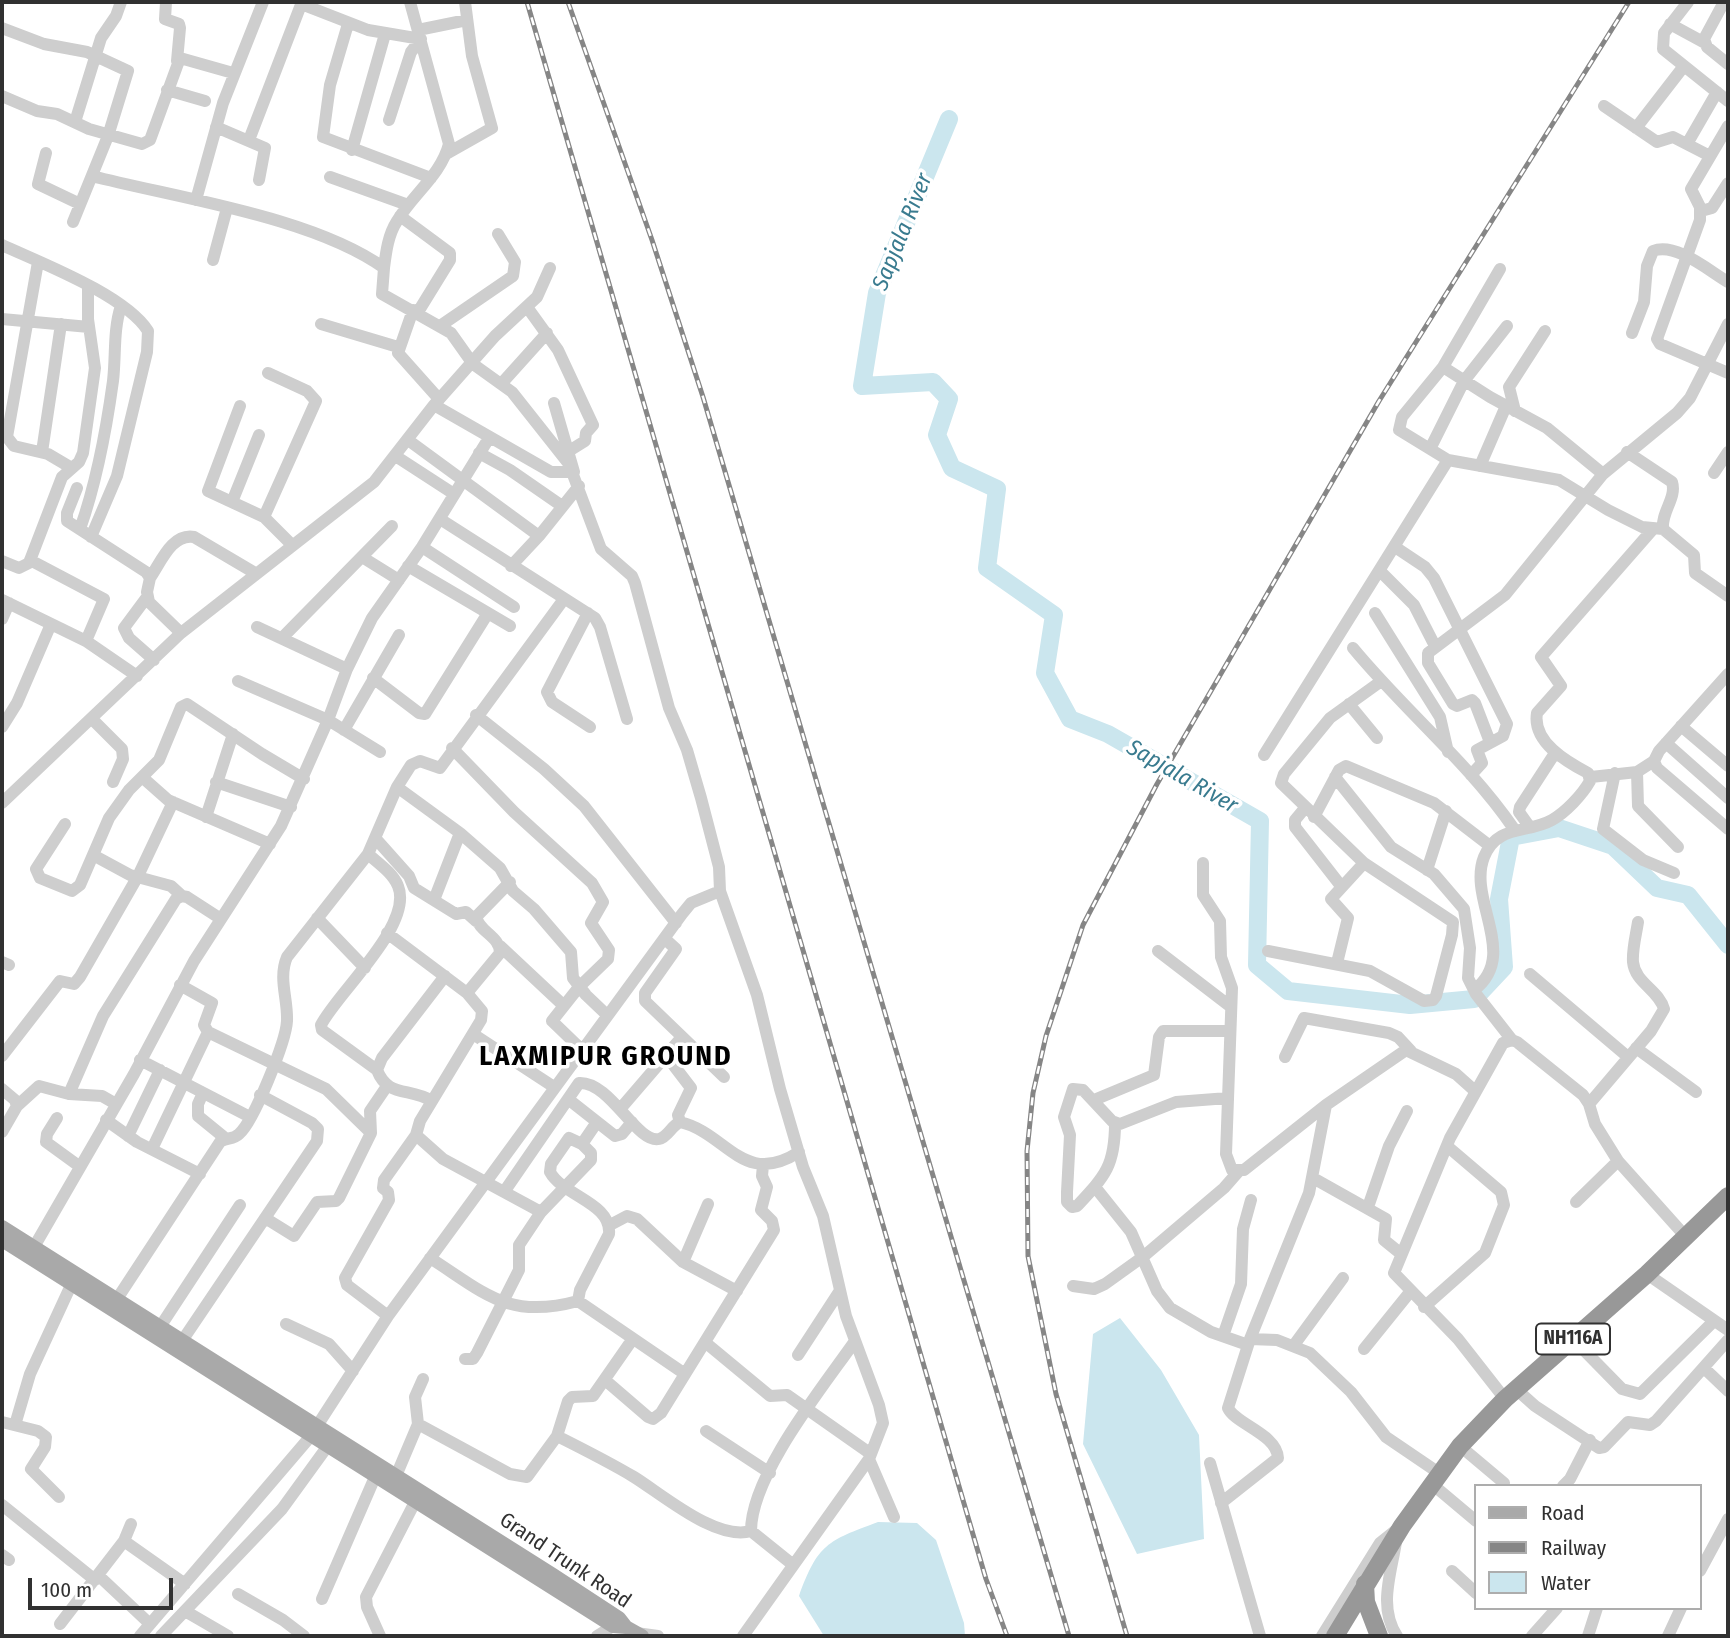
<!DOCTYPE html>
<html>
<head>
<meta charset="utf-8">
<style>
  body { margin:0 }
  #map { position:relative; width:1730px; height:1638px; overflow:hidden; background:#fff; font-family:"Fira Sans Condensed",sans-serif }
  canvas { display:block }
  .frame { position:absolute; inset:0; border:4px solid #313131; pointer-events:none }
  .legend { position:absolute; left:1474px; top:1484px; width:228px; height:126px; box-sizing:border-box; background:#fff; border:2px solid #adadad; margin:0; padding:9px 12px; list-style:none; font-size:21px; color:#313131 }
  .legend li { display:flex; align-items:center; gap:14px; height:35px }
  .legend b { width:35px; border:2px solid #adadad }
  .scale { position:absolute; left:28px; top:1578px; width:145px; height:32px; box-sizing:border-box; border:4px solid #313131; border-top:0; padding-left:9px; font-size:21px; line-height:24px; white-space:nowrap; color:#313131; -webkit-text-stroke:5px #fff; paint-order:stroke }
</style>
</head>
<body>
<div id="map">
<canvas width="1730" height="1638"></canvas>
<div class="frame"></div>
<ul class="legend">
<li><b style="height:9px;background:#a9a9a9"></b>Road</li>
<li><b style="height:9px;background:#868686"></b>Railway</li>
<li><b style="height:19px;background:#cbe6ee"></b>Water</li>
</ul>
<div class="scale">100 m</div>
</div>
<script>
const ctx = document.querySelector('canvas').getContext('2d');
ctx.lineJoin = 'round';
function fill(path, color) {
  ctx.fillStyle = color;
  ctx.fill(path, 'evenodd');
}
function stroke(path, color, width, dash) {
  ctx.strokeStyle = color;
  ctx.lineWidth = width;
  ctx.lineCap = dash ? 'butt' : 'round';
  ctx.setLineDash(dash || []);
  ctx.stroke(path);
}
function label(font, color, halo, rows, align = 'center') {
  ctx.font = font + ' "Fira Sans Condensed",sans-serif';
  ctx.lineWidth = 7;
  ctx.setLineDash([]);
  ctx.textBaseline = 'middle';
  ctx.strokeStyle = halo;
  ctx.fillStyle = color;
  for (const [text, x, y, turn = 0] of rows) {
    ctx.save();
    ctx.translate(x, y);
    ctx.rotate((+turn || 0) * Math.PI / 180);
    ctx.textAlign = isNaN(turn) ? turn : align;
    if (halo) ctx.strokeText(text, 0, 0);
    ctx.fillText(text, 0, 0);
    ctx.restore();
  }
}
fill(new Path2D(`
  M1120,1318l41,52 38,65 5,104 -67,15 -54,-110 10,-110z
  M878,1522l39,1 19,17 28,83 1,13h-141l-25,-40c19,-52 28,-55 79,-74z`), '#cbe6ee');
stroke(new Path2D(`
  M949,119l-72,174 -15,93 71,-4 16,17 -12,36 15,33 45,21 -10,79 67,47 -9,58 25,46 38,15 152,87 -3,144 31,26 122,14 64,-6 30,-32 -5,-68 12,-62 48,-9 54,18 44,42 31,7 40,50`), '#cbe6ee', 18);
stroke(new Path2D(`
  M166,2l-1,17 14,5 1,4 -3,33
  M1688,2l-24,31 -1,16 65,52
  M1724,2l-20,37 3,8 21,17
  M301,4l67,26 53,9
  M348,24l-18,61 -7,52 108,41
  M1670,24l35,19
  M2,28l42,16 43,8 41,19 -20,65 -35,86
  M418,30l49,-10
  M167,90l38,11
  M2,96l35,15 20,3 32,15 53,15 8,-4 30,-82 53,15
  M1604,106l53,36 16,-5 37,19
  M389,120l22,-68 10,-13
  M75,122l26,-84 15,-22 5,-14
  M1728,126l-37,63 9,18v13l-43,119 3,5 68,29
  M216,127l49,21 -6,32
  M1636,128l48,-62
  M249,140l53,-138
  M1687,144l30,-52
  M352,150l33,-116
  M46,153l-8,31 42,20
  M446,154l46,-26 -20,-72 -7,-54
  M92,176c85,22 221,41 292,92l-2,26 69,39 22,31 39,28 57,72 32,85 31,27 3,7 34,125 18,42 14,48 18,69 1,24 37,104 23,94 23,78 20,49 23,100 33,89 4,18 -14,36 -126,177
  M330,177l78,28
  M196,200l27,-97 40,-101
  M1701,211l11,-3 16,-25
  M400,216l50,37v7l-32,52
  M2,245c39,18 123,50 146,86l-1,21 -30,124 -26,61
  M213,260l14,-52
  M38,262l-31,175 7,9 34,8 22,13
  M384,268c2,-16 4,-33 13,-47 16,-27 44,-46 52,-77l-39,-142
  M1500,269l-57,98 -41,50 -3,13 49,30 111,20 49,30 34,17 21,2
  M527,307l31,43 35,75 -7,8 -1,8 -16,10
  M413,310l-15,43 41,46
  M2,319l87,8
  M321,324l77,23
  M440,326l73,-50 2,-14 -17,-28
  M1632,333l12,-31 3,-36 6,-15c23,-9 56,20 75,31
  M1443,367l47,30 57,31 56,46
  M502,383l45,-50
  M434,405l117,67h23l-20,-69
  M240,406l-32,85 56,26 28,28
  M1515,411l-6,-24 36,-56
  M408,440l131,96
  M1430,449l34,-68 43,-55
  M42,452l19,-128
  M1627,452l45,30c5,16 -11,30 -9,47l31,26 1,18 33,23
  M479,453l31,17 52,36
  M397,457l57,37
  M1480,466l26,-60
  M1714,473l14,-21
  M77,488l-10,25v8l79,51 4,6 -3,14 2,10 32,31
  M232,502l27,-67
  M264,517l52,-116 -9,-10 -39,-18
  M440,519l155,99 5,9 27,92
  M80,529c17,-48 26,-97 33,-148 3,-25 0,-51 8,-75
  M422,547l92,60
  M1395,547l30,20 9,11 73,146 -4,12 -26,14 5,13 -11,12
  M362,557l37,23
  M30,560l74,39 -18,42
  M2,561l17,7 10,-5 33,-86 17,-15 4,-9 12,-85 -7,-49v-33
  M408,566l102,60
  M511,566l28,-30 40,-50
  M1380,571l34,34 21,41
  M150,578c11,-16 22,-45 44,-41l61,36
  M147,597l-23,31 5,10 25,22
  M2,600l84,41 51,35
  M588,613l-41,79 5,10 38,25
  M1375,613l65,104 8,35
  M2,619l7,-16
  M257,627l90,42
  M282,638l110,-112
  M1353,648c51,62 115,114 161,181
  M1728,674l-69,77 -5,10 3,7 71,61
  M373,678l46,35 6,1 63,-101
  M238,681l90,39 52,32
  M1349,704l28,34
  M476,715l68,54 40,37 92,117
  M92,719l30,30 1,10 -10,23
  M1681,726l47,40
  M2,727l15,-24 34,-79
  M344,730l55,-95
  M1490,742l-15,-39 -3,-3 -15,6 -4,-2 -25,-41v-10l77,-58 98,-121 74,-61 13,-15 38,-74
  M1666,743l62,55
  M452,748l62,64 78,71 11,19 -12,21 18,27 -1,9 -29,28 -27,34 29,28
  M1264,755l184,-295
  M1637,772l1,34 40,41
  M1615,773l-12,56 40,31 31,13
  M142,777l26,23 102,44
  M1335,777l56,70 43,27 30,35 6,39 -2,30 8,16 36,46
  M1591,777l46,-5 17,-11
  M216,782l75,25
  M397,787l63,46 40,35 13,23 21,18 37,43 2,26 13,17 21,20
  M2,803l179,-170 193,-151 60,-77 61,-69 42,-39 13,-29
  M1305,808l-10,12v7l46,59
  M206,817l27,-83
  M1314,817l25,-47 7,-4 88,37 56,43
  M65,824l-29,45 4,9 32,13 8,-6 29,-67 20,-28 30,-30 22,-53 6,-3 75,50 42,25
  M1529,826l-10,-14 1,-5 35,-54
  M376,839l33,37 5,12 42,26 10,-2 10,9
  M368,854c10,9 25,19 30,32 16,39 -61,107 -77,139l1,5 55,40
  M93,855l37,20 41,11 11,10
  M1203,863v32l17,26 1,36 11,31 -6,166 6,16h12l82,-65 80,-55 50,24 19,17
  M1427,870l19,-59
  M434,900l26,-67
  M317,918l48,50
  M387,933l80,60 15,18 -1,9 -61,101 -4,14 27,24 98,53 50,-52v-7l-9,-9 15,-22
  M665,939l11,10 -31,44v8l79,76
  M500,946l63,59
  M1158,951l73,56
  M1268,951l102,20 54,30 9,-1 3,-4 16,-61 1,-13 -89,-59 -83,-80 3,-9 46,-56 50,-36
  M2,962l7,3
  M1337,963l11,-45 -17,-19 33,-36
  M1530,974l98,83
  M180,985l32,18 -8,22 4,7 118,57 45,44
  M1474,990c46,-35 -7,-90 10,-133 13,-33 43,-23 68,-37 14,-8 30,-25 38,-39l-2,-8c-21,-11 -56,-31 -51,-60l24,-27 -20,-29 112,-128
  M467,993l33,-40c0,-17 -21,-21 -24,-36l34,-35
  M473,1034l81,53
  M1636,1048l60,44
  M665,1054l26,34 -13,27 2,7
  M2,1056l58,-75 14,3 6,-7 58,-101 35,-74
  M1285,1057l19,-39 85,15 9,4 13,14
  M140,1060l110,57
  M2,1089l13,11 2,6 -15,26
  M203,1093l-5,11v12l27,22
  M69,1094l34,-78 73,-117 6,-3 5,1 34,22
  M568,1099l47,37 7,-2 10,-12
  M1094,1100l60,-25 5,-38 4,-6h67
  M432,1101c-23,-14 -44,-3 -55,-31l5,-12 63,-82
  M1589,1104l62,-73 13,-22c-5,-19 -29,-26 -31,-47 -1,-12 3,-27 5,-40
  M17,1106l22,-20 30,8 33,2 14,8
  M621,1108l61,-71
  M57,1118l-10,16 -1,8 33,24
  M106,1120l31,22 63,32
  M1115,1123c0,43 -10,53 -38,83l-5,1 -5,-5v-10l3,-57 -6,-18 9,-28 10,1 29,31 8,3 56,-22 52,-4
  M128,1136l32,-66
  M582,1144l-13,-6 -18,26 -1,8c13,24 62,31 59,62l-29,56 -2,11 107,73
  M152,1149l56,-117
  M1313,1178l73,41 -2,21 16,13
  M1095,1187l36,45 26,59 13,17 41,24 37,13
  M504,1192l75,-109c31,-2 58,61 80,56 9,-2 12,-13 21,-17 47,11 63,66 119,30
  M1576,1202l42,-41
  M1368,1207l21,-61 18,-35
  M265,1218l29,18 23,-34 19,-1 3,-3 32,-65 -1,-22 17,-25
  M610,1225l17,-9 10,3 46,43 54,29
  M34,1247l100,-173 60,-113 87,-135 47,-106 19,-51 25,-51 50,-71 67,-109
  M430,1258c55,35 78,62 148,43
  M683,1262l25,-58
  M1647,1274l81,56
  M1073,1286l21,3 11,-5 39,-28 80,-68 14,-16
  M117,1299l103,-157c6,-5 13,-2 19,-8 15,-13 47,-93 48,-113 1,-22 -9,-43 0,-64l81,-103 29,-67 14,-22 9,-4 20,7 124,-169
  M1424,1307l61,-54 19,-48 -3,-13 -54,-46
  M388,1316l-41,-31 -2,-7 44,-78 -1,-8 -5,-4 1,-8 32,-45
  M286,1324l43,20 24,27
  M160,1327l80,-122
  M1223,1336l18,-52 2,-55 8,-29
  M1250,1339l27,1 33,13 41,39 35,45 53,36
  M1573,1339l49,50 18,5 74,-73
  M182,1341l135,-200 1,-12 -6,-6 -52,-28
  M706,1343l64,53 17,-1 84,59
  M1294,1345l49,-67
  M1364,1349l46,-57
  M798,1355l41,-63
  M465,1359h8l4,-6 42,-83v-25l22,-33
  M1705,1369l23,22
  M605,1380l43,37 5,2 8,-6 113,-183 -2,-9 -11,-11 6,-23 -5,-11 1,-11
  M1516,1389l19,17 64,42 5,-1 24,-25 22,3 6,-4 72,-81
  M1505,1399l-47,-60 -64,-66 56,-135 53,-95 9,-3 5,2 66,53 6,9 6,20 23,37 68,76
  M2,1422l36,9 8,6 -1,10 -14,22 28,28
  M418,1424l92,50 17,3 30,-41 11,-35 4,-4 21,-1 39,-56
  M15,1425l15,-51 42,-91
  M317,1426l71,-110 294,-402 9,-11 29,-12
  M706,1431l64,42
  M557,1436c26,13 52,26 77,41 29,18 82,64 117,54
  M1460,1446l44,37
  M869,1459l25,58
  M1210,1463l50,173
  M396,1476l22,-52 -3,-27 8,-18
  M1432,1484l44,37
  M1563,1486l7,-7 20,-39
  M1221,1503l57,-45c-1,-24 -43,-34 -50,-50l22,-69 59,-146 17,-88
  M2,1505l93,75
  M131,1524l-7,17 61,43
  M1396,1542c-5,32 -18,65 1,94
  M2,1555l7,5
  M792,1564l-41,-33c0,-56 72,-144 104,-190
  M1452,1571l24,22
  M1700,1571l28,-52
  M99,1576l51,48
  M238,1594l45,26 21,16
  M322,1599l53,-122
  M185,1611l43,25
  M60,1624l64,-83
  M636,1633l22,3
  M140,1636l170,-199
  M161,1636l121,-127 45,-62
  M380,1636l-13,-29 -1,-10 49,-95
  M597,1636l16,-10 5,-6
  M1322,1636l58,-93 15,-12
  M1532,1636l25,-28
  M1588,1636l9,-28
  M1668,1636l13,-28`), '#cecece', 12);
stroke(new Path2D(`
  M2,1227l551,348 66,43 7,9
  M2,1240l611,386 13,1 16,9`), '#a9a9a9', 14);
stroke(new Path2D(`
  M1365,1584l1,18 13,34
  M1335,1636l67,-110 58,-80 45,-47 142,-125 81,-78`), '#989898', 18);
const rail = new Path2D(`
  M527,2l459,1577 21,57
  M568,2l84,238 51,157 366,1239
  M1127,1636l-71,-242 -28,-138 -1,-105 6,-58 13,-57 37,-111 74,-141 222,-383 250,-399`);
stroke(rail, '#868686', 5);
stroke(rail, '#fff', 2.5, [8]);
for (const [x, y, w] of [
  [1573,1339,74]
]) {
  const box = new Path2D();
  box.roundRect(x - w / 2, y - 15.5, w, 31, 5);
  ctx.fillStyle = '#fff';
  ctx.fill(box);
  stroke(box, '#313131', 2);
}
label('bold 19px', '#313131', null, [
  ["NH116A",1573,1339]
]);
label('21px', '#313131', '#fff', [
  ["Grand Trunk Road",565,1561,34]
]);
label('italic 23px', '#397b8f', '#fff', [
  ["Sapjala River",903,232,-68],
  ["Sapjala River",1182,777,30]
]);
ctx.letterSpacing = '2px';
label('bold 28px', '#000', '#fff', [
  ["LAXMIPUR GROUND",606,1057]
]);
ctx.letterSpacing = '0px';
</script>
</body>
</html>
